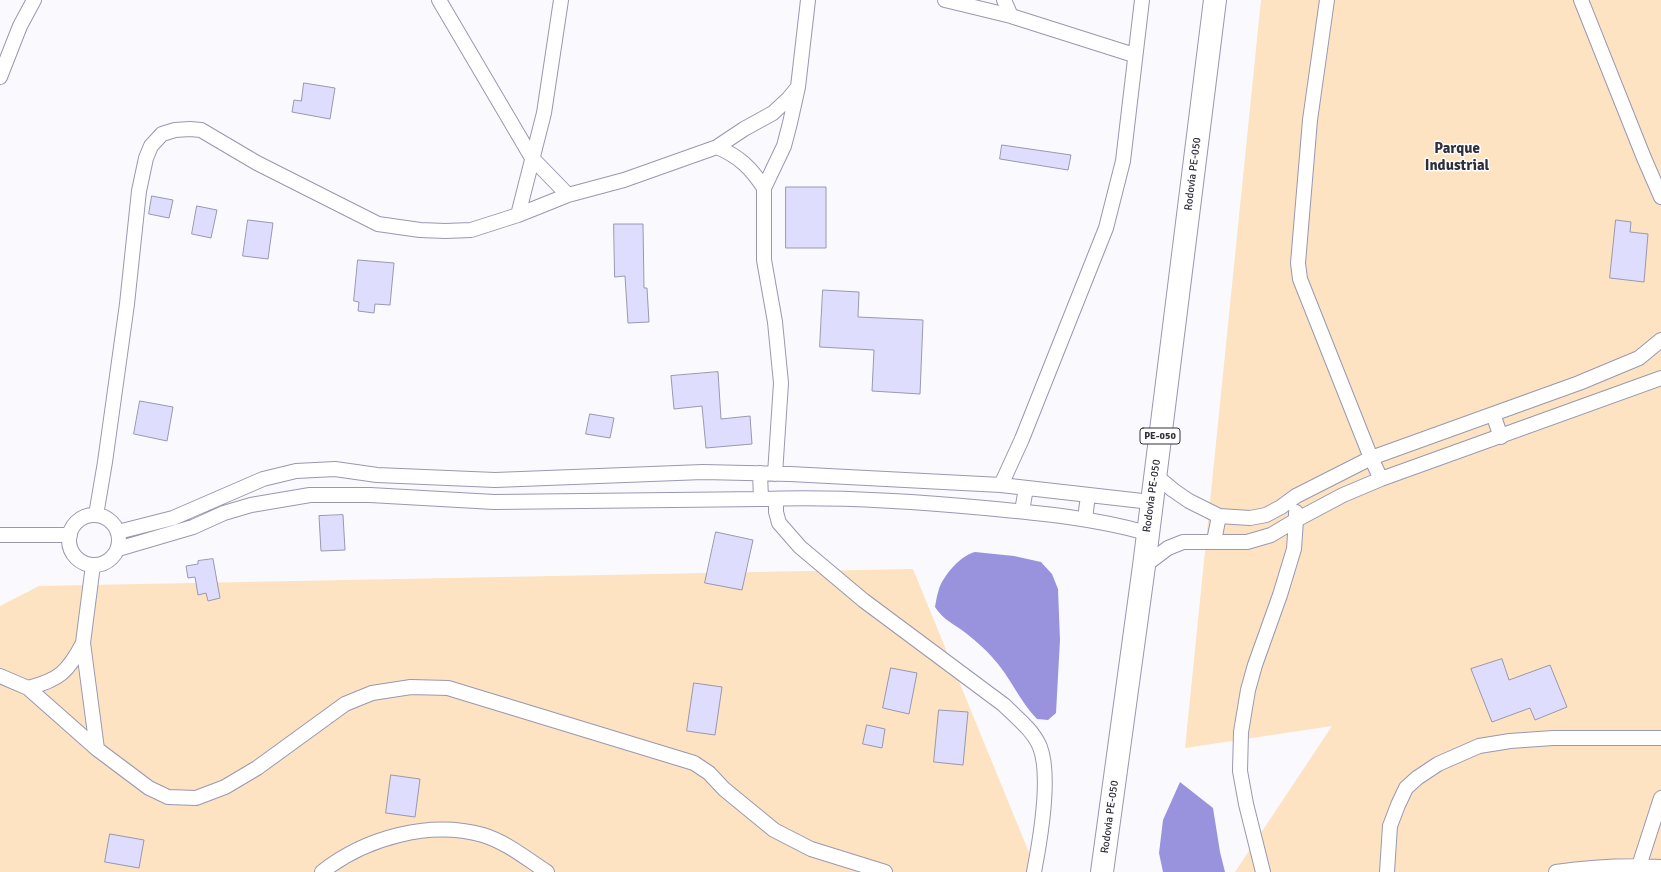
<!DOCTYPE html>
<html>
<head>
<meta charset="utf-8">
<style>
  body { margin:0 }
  canvas { display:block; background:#f9f9fe }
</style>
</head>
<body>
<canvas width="1661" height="872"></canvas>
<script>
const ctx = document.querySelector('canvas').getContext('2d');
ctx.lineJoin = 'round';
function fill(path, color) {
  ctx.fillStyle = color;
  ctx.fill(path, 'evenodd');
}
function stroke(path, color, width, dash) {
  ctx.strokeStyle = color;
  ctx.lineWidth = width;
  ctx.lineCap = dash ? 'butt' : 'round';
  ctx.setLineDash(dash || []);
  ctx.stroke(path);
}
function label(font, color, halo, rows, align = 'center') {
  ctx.font = font + ' Signika,sans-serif';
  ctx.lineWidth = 3;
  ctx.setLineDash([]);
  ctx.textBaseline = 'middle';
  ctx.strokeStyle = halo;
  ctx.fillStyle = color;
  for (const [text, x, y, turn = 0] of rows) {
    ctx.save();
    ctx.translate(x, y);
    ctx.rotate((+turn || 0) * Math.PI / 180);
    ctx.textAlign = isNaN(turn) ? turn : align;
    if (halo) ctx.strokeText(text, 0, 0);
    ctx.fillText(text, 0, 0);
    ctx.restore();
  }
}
fill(new Path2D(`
  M1261,0h400v872h-426l97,-146 -147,22z
  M913,569l124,303h-1037v-266l39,-20z`), '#fde3c1');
fill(new Path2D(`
  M975,552l39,4 27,6 11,12 6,15 2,51 -4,73 -8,7 -11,-1c-17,-17 -27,-43 -45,-62 -7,-8 -16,-16 -25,-23 -11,-9 -24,-14 -32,-27 1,-6 2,-12 4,-18 4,-13 22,-34 36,-37z
  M1180,782l33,26 7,44 5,20h-62l-4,-19 4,-33z`), '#9993dd');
const building = new Path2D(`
  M304,83l31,5 -5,31 -38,-7 2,-12 7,1z
  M1002,145l69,10 -3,15 -68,-11z
  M786,187h40v61h-40z
  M152,196l21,4 -4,18 -20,-4z
  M197,206l20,4 -6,28 -19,-4z
  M248,220l25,3 -5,36 -25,-3z
  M1616,220l15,2 -1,10 18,2 -4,48 -34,-4z
  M614,224h29l1,64h3l2,34 -21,1 -3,-47 -10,1z
  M358,260l36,3 -4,42 -15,-1 -1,9 -16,-2 1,-9 -5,-1z
  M823,290l36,2 -1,25 65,3 -3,74 -48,-3 2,-41 -54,-3z
  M718,372l3,47 29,-3 2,28 -46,4 -4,-42 -28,3 -3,-33z
  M140,401l33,6 -6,34 -33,-7z
  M590,414l24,4 -4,20 -24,-4z
  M343,515l2,35 -24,1 -2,-35z
  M716,532l37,8 -11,50 -37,-7z
  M213,559l7,39 -12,3 -2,-8 -8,2 -3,-18 -7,1 -2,-12 12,-2v-3z
  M1502,659l7,21 41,-15 17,42 -32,13 -5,-12 -38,14 -21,-53z
  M891,668l26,5 -8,41 -26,-6z
  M694,683l28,4 -7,48 -28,-4z
  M939,710l29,2 -5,53 -29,-3z
  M867,725l18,4 -3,19 -19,-4z
  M391,775l29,4 -5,38 -29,-4z
  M110,834l34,6 -5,28 -34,-6z`);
fill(building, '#deddfd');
stroke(building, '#9898b0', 1);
const minor = new Path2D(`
  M439,0l93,158 36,37
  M945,0l66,16 123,39
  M1004,0l7,16
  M1327,0l-17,120 -12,143 2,16 71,179 10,21
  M1581,0l63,158 17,39
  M0,77l20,-51 14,-26
  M717,147c23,10 34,21 47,41
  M518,215l26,-102 17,-113
  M1493,414l8,23
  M760,473l1,26
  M775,474l6,-91 -6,-61 -11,-62v-72l20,-42 6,-23 8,-36 10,-87
  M1155,475l18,15 16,11 30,15 31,2 16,-3 15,-8 15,-11 75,-38 208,-75 60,-25 22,-18
  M1001,485l21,-46 84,-211 17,-67 19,-161
  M776,499v13l3,11 21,24 63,53 141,105c13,13 29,25 36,42 11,29 0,94 -6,125
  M1022,511l4,-23
  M69 540a25 25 0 1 1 50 0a25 25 0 1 1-50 0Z
  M96,515l9,-53 22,-158 12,-113 7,-33 5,-12 11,-12 13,-4 15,-1 11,1 56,33 121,61 42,6 25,1 26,-1 47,-15 50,-20 56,-15 93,-33 27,-18 29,-16 16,-15 9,-11
  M1085,519l3,-24
  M118,532l55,-14 90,-39 33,-8 39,-2 42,6 118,5 208,-8 87,2 211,11 150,17
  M0,535h70
  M1214,541l5,-25
  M118,549l75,-22 31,-14 27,-8 59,-10h60l124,7 267,-3c75,-3 150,2 224,9 55,5 109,10 162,25
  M93,565l-10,78 14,106
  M1144,566l24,-18 15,-6h64l24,-7 25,-15v-8
  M0,676l28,12 69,61 52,39 19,9 28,1 29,-11 32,-19 88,-64 27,-11 39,-6 37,1 246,75 15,10 15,16 50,41 37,19 74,23
  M28,688c31,-8 40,-16 55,-45
  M1639,866l22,-68
  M322,872c43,-34 107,-52 161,-37 23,7 44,24 64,37
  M1263,872l-17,-68 -6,-33 1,-39 7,-42 7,-25 25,-70 14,-46 2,-29 47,-25 38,-16 280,-101
  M1387,872l3,-46 8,-21 8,-17 11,-10 21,-14 41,-18 31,-5 43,-3h108
  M1556,872c34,-5 71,-7 105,-5`);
const primary = new Path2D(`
  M1102,872l42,-306 71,-566`);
stroke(minor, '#9998b0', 16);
stroke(primary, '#9998b0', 24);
stroke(minor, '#fff', 14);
stroke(primary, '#fff', 22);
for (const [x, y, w] of [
  [1160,436,40]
]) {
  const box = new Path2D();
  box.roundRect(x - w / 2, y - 8, w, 16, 3);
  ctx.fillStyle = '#fff';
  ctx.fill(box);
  stroke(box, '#2f2f39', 1);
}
label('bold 10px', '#2f2f39', null, [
  ["PE-050",1160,436]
]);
label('11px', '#2f2f39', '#fff', [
  ["Rodovia PE-050",1193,174,-83],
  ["Rodovia PE-050",1152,496,-82],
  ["Rodovia PE-050",1110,817,-82]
]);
label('bold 15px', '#2f2f39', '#fff', [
  ["Parque",1457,149],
  ["Industrial",1457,166]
]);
</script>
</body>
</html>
